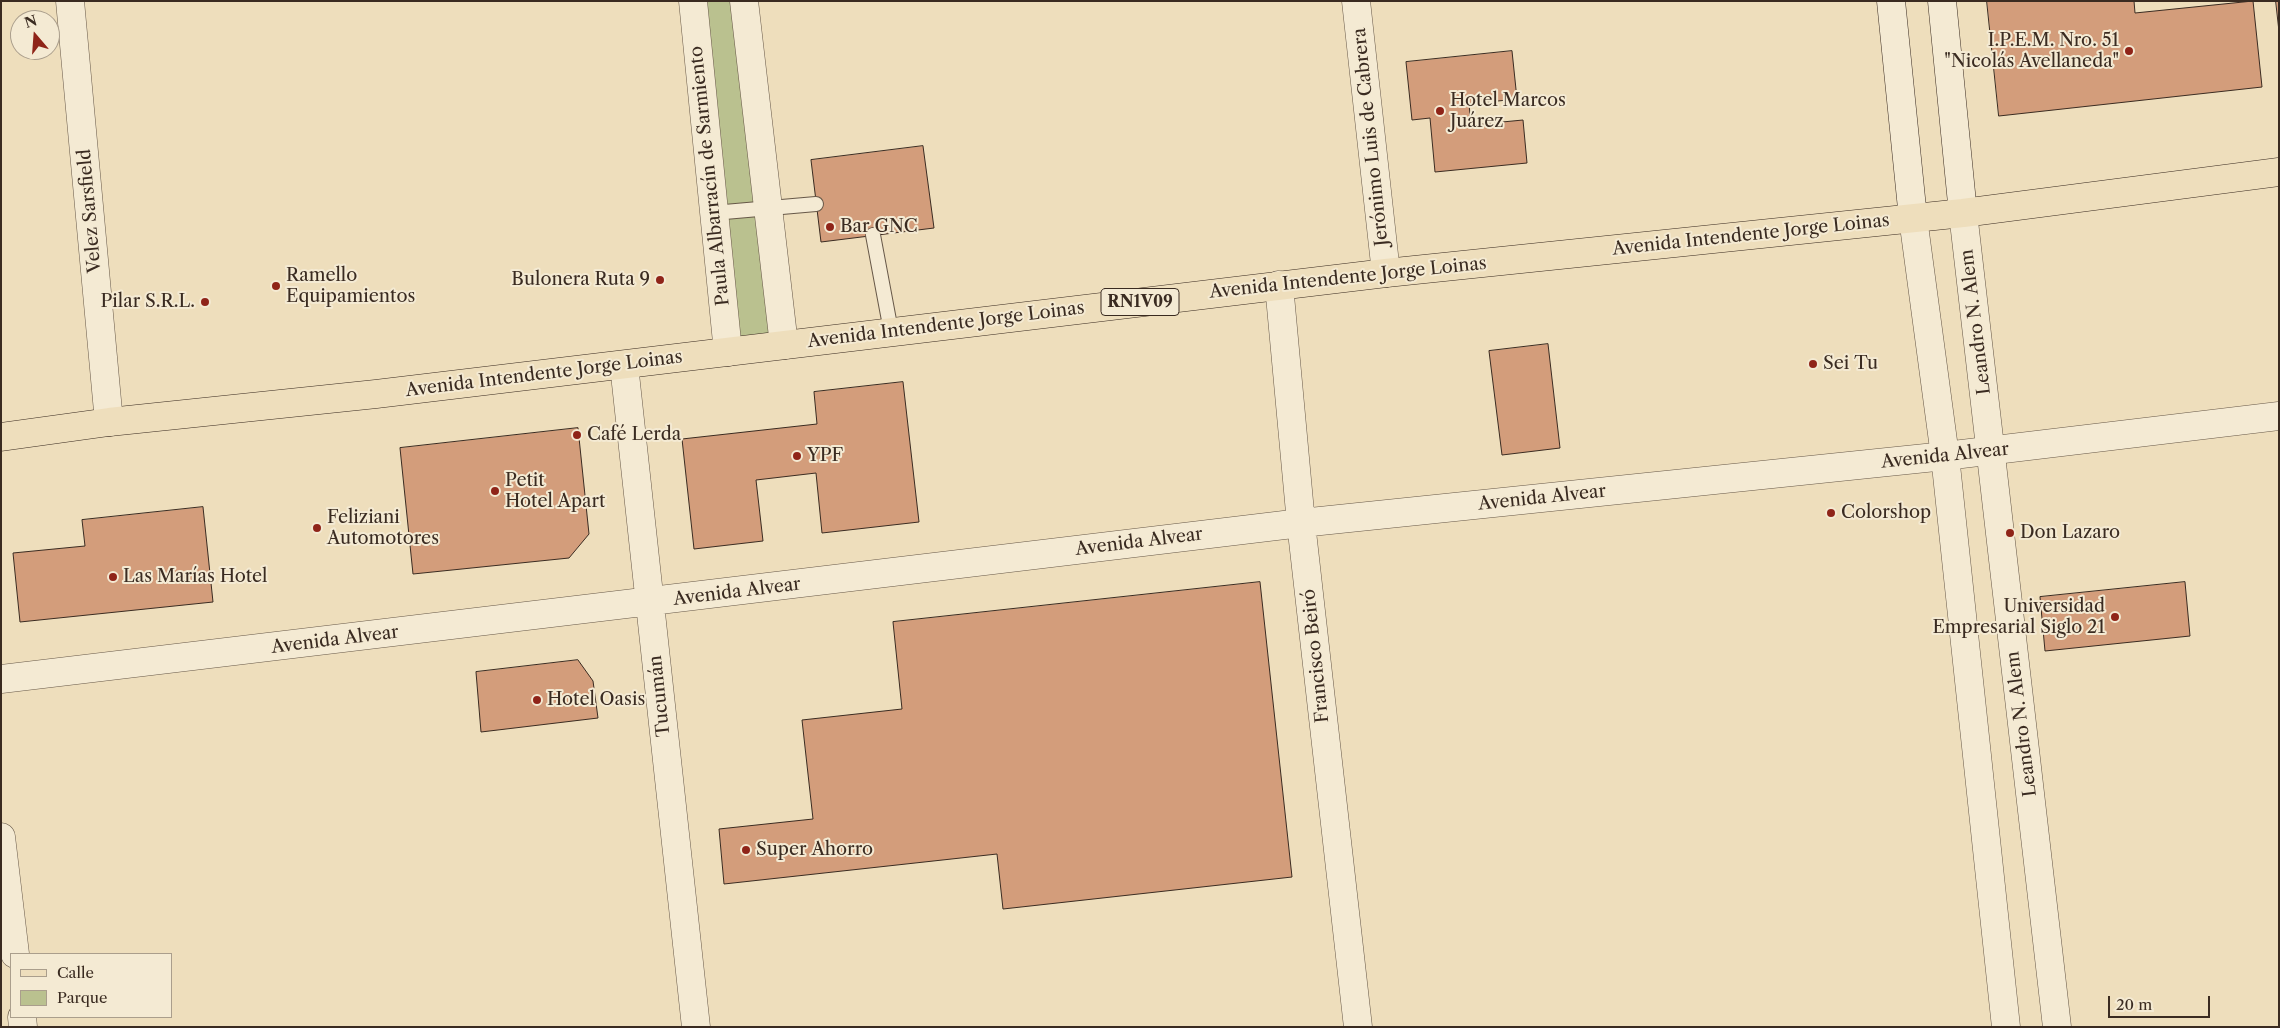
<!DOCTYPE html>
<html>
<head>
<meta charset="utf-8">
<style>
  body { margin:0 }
  #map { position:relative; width:2280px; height:1028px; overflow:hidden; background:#eedebc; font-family:"Libre Caslon Text",serif }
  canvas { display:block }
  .frame { position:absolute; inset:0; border:2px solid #3a2b21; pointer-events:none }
  .legend { position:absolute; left:10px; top:953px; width:162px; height:65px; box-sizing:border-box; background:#f4ead3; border:1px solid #aa9e8c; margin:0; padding:6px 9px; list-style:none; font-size:15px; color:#3a2b21 }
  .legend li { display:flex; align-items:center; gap:10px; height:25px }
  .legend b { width:25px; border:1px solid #aa9e8c }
  .north { position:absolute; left:10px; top:10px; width:50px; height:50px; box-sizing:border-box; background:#f4ead3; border:1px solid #aa9e8c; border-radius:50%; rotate:342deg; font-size:14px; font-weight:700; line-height:20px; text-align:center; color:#3a2b21 }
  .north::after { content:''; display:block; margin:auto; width:18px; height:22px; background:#8f2418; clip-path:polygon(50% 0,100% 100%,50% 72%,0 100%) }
  .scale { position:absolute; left:2108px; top:996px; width:102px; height:22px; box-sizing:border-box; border:2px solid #3a2b21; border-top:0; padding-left:6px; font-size:15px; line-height:18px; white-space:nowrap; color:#3a2b21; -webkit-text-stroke:4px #f4ead3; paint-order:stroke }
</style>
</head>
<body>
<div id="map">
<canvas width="2280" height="1028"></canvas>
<div class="frame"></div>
<ul class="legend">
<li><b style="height:6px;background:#eedebc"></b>Calle</li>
<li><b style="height:14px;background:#bac18f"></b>Parque</li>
</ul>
<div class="north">N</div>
<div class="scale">20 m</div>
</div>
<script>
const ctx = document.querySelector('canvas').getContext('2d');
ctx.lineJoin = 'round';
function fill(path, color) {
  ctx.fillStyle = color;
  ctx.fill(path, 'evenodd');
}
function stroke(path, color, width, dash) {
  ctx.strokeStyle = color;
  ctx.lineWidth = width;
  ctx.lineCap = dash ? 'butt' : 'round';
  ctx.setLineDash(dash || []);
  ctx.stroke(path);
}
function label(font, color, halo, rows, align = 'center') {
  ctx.font = font + ' "Libre Caslon Text",serif';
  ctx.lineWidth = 4;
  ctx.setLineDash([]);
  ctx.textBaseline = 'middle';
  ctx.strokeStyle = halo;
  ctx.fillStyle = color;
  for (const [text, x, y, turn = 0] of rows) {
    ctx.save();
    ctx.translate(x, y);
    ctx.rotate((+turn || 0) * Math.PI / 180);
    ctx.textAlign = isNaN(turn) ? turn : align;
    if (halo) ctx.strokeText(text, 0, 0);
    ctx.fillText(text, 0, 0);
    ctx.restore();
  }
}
fill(new Path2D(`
  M693,1h51l40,344 -56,7z`), '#bac18f');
const building = new Path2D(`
  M1987,1h147l1,12 118,-12 9,86 -263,29z
  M2276,1h3v30z
  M1512,51l5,48 -48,5 2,21 52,-5 4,43 -92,9 -5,-54 -18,2 -6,-58z
  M923,146l11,82 -113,14 -10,-82z
  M1548,344l12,104 -58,7 -13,-104z
  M903,382l16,140 -97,11 -6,-60 -60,7 7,61 -69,8 -12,-110 135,-15 -3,-32z
  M578,428l11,106 -20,24 -156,16 -13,-126z
  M203,507l10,95 -193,20 -7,-69 72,-7 -3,-26z
  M1260,582l32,295 -289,32 -6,-55 -273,30 -5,-55 94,-10 -11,-99 100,-11 -9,-87z
  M2185,582l5,54 -145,15 -5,-54z
  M578,660l15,21 5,37 -117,14 -5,-60z`);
fill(building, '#d39d7b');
stroke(building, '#3a2b21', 1);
const service = new Path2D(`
  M713,213l103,-9
  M873,235l18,96`);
const minor = new Path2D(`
  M70,1l39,421
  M693,1l35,351
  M744,1l40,344
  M1356,1l30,272
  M1279,285l22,238 57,504
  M624,365l72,662
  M1,679l1300,-156 644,-67 334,-40
  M1,837l14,117
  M22,1017l1,10`);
const tertiary = new Path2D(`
  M1963,213l94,814
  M1913,218l32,238 61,571`);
const secondary = new Path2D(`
  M1891,1l22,217
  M1942,1l21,212`);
const primary = new Path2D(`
  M1,437l108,-15 267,-28 1010,-121 577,-60 316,-41`);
stroke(service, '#675848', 16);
stroke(minor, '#675848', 29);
stroke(tertiary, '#675848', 29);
stroke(secondary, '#3a2b21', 29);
stroke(primary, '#3a2b21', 29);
stroke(service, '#f4ead3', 14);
stroke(minor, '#f4ead3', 28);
stroke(tertiary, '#f4ead3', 28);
stroke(secondary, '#f4ead3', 28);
stroke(primary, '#eedebc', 28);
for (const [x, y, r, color] of [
  [2129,51,5,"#8f2418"],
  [1440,111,5,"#8f2418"],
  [830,227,5,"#8f2418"],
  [660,280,5,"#8f2418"],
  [276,286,5,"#8f2418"],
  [205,302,5,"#8f2418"],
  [1813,364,5,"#8f2418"],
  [577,435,5,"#8f2418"],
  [797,456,5,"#8f2418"],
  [495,491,5,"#8f2418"],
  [1831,513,5,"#8f2418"],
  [317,528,5,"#8f2418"],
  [2010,533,5,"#8f2418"],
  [113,577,5,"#8f2418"],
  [2115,617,5,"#8f2418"],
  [537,700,5,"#8f2418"],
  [746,850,5,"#8f2418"]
]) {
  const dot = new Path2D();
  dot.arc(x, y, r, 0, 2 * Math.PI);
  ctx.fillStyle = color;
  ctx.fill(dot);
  stroke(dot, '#f4ead3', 2);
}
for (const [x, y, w] of [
  [1140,302,78]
]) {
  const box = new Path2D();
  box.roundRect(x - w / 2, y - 13.5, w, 27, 4);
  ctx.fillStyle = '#f4ead3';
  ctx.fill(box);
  stroke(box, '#3a2b21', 1);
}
label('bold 16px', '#3a2b21', null, [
  ["RN1V09",1140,302]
]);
label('18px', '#3a2b21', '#f4ead3', [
  ["I.P.E.M. Nro. 51",2119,41,"right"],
  ["\"Nicolás Avellaneda\"",2119,62,"right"],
  ["Hotel Marcos",1450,101],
  ["Juárez",1450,122],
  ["Bar GNC",840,227],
  ["Ramello",286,276],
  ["Equipamientos",286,297],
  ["Bulonera Ruta 9",650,280,"right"],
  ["Pilar S.R.L.",195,302,"right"],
  ["Sei Tu",1823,364],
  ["Café Lerda",587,435],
  ["YPF",807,456],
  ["Petit",505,481],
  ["Hotel Apart",505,502],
  ["Colorshop",1841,513],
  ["Feliziani",327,518],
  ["Automotores",327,539],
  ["Don Lazaro",2020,533],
  ["Las Marías Hotel",123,577],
  ["Universidad",2105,607,"right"],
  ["Empresarial Siglo 21",2105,628,"right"],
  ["Hotel Oasis",547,700],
  ["Super Ahorro",756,850]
], 'left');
label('18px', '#3a2b21', '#f4ead3', [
  ["Jerónimo Luis de Cabrera",1371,137,-96],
  ["Paula Albarracín de Sarmiento",710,176,-96],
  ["Velez Sarsfield",90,211,-95],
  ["Avenida Intendente Jorge Loinas",1751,235,-6],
  ["Avenida Intendente Jorge Loinas",1348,278,-6],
  ["Leandro N. Alem",1976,322,-97],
  ["Avenida Intendente Jorge Loinas",946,325,-7],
  ["Avenida Intendente Jorge Loinas",544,374,-7],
  ["Avenida Alvear",1945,456,-6],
  ["Avenida Alvear",1542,498,-6],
  ["Avenida Alvear",1139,542,-7],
  ["Avenida Alvear",737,592,-7],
  ["Avenida Alvear",335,640,-7],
  ["Francisco Beiró",1316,656,-96],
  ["Tucumán",660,696,-96],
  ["Leandro N. Alem",2022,724,-97]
]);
</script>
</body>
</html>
